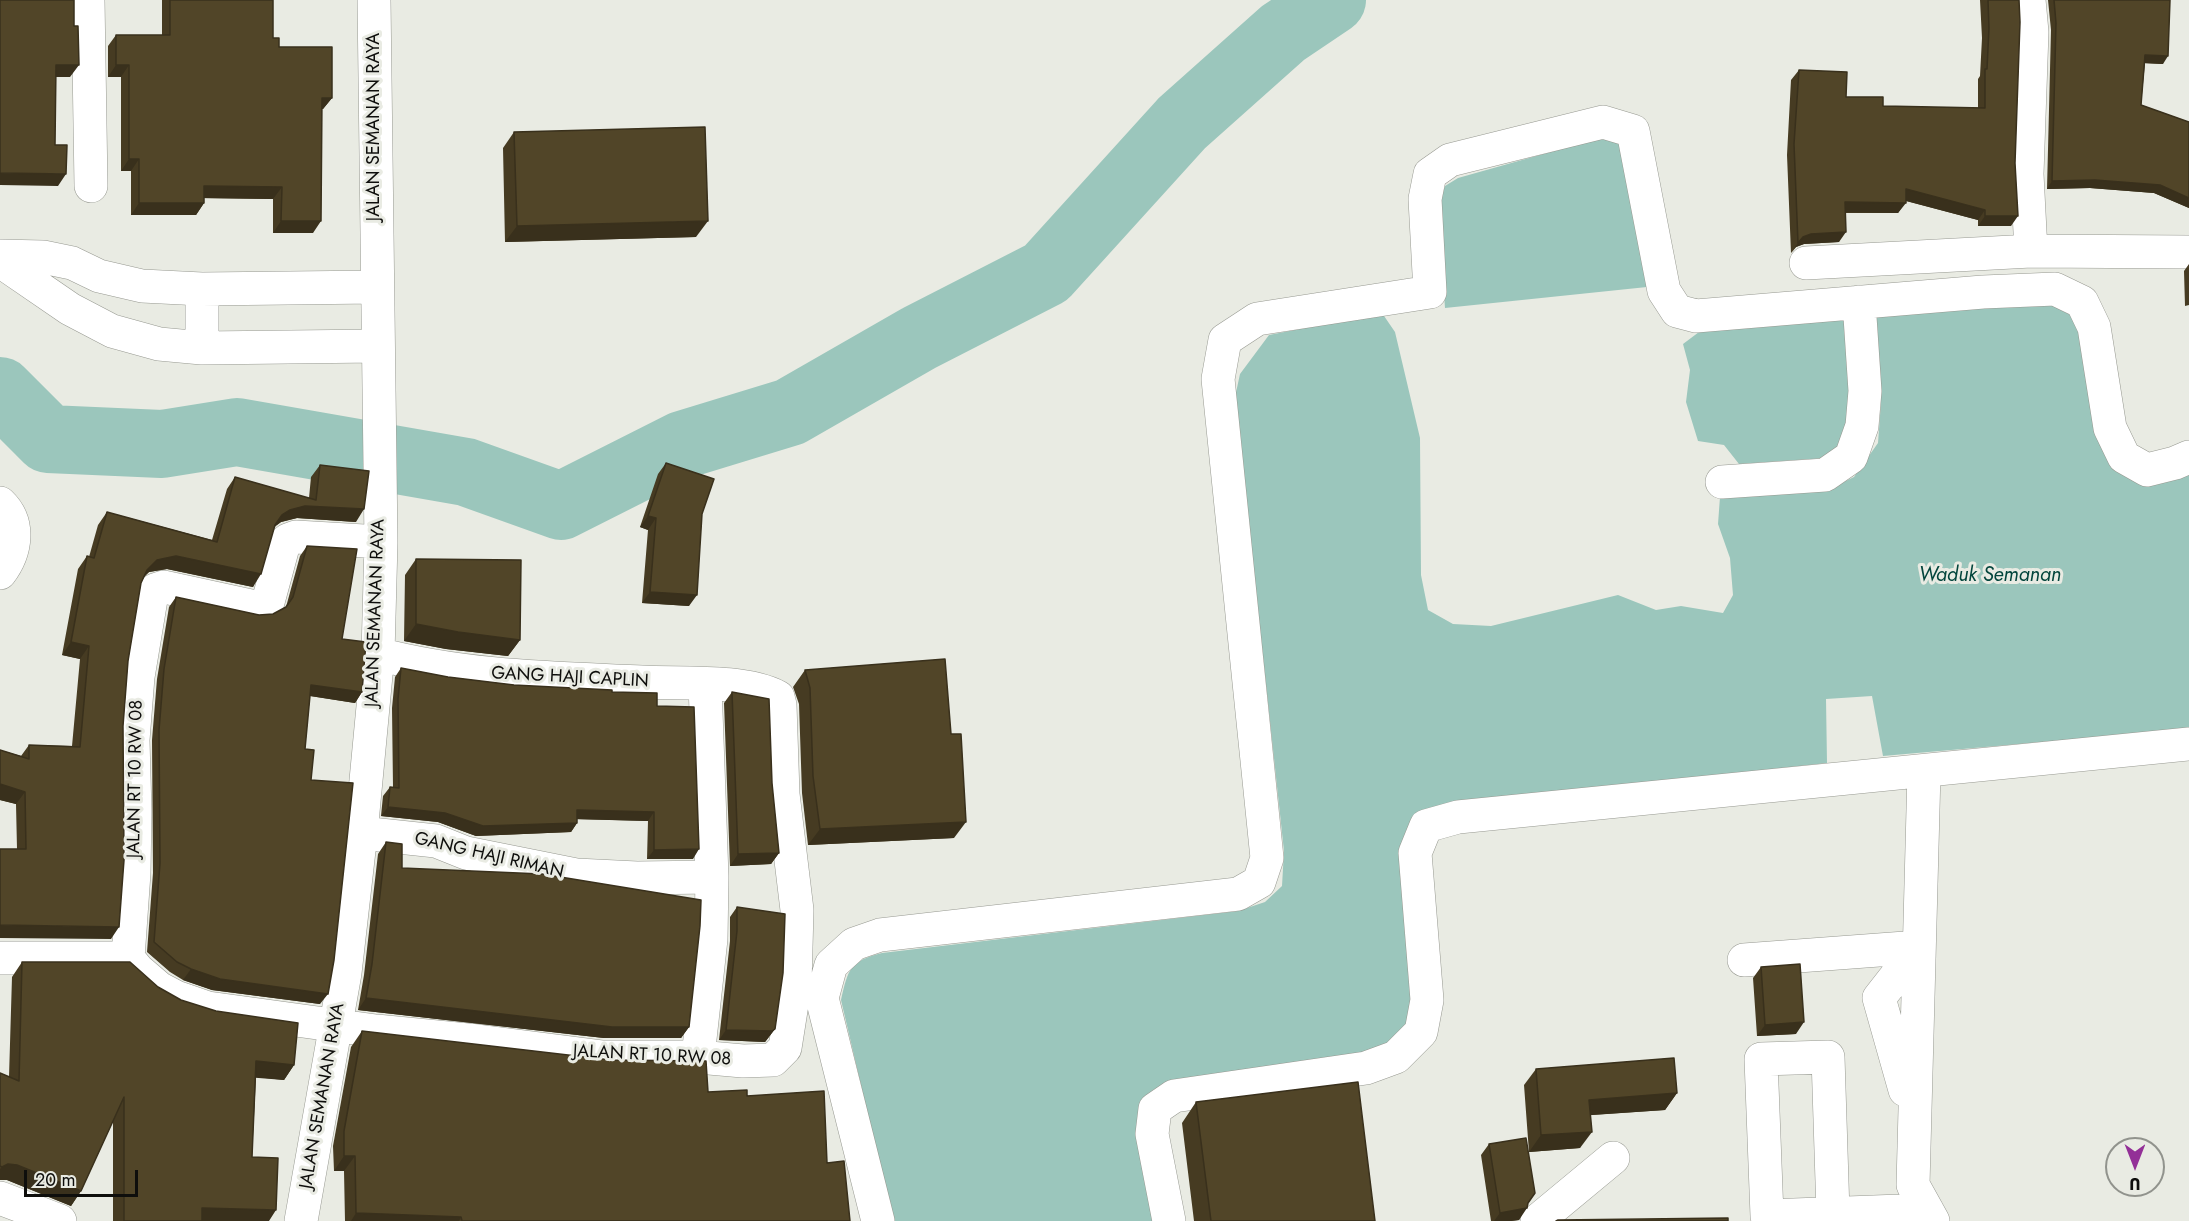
<!DOCTYPE html>
<html>
<head>
<meta charset="utf-8">
<style>
  body { margin:0 }
  #map { position:relative; width:2189px; height:1221px; overflow:hidden; background:#e9ebe3; font-family:Jost,sans-serif }
  canvas { display:block }
  .north { position:absolute; left:2105px; top:1137px; width:60px; height:60px; box-sizing:border-box; background:#e9ebe3; border:2px solid #91938d; border-radius:50%; rotate:180deg; font-size:16px; font-weight:700; line-height:24px; text-align:center; color:#0e0e0c }
  .north::after { content:''; display:block; margin:auto; width:21px; height:27px; background:#933097; clip-path:polygon(50% 0,100% 100%,50% 72%,0 100%) }
  .scale { position:absolute; left:24px; top:1170px; width:114px; height:27px; box-sizing:border-box; border:3px solid #0e0e0c; border-top:0; padding-left:8px; font-size:18px; line-height:21px; white-space:nowrap; color:#0e0e0c; -webkit-text-stroke:4px #e9ebe3; paint-order:stroke }
</style>
</head>
<body>
<div id="map">
<canvas width="2189" height="1221"></canvas>
<div class="north">U</div>
<div class="scale">20 m</div>
</div>
<script>
const ctx = document.querySelector('canvas').getContext('2d');
ctx.lineJoin = 'round';
function fill(path, color) {
  ctx.fillStyle = color;
  ctx.fill(path, 'evenodd');
}
function stroke(path, color, width, dash) {
  ctx.strokeStyle = color;
  ctx.lineWidth = width;
  ctx.lineCap = dash ? 'butt' : 'round';
  ctx.setLineDash(dash || []);
  ctx.stroke(path);
}
function label(font, color, halo, rows, align = 'center') {
  ctx.font = font + ' Jost,sans-serif';
  ctx.lineWidth = 6;
  ctx.setLineDash([]);
  ctx.textBaseline = 'middle';
  ctx.strokeStyle = halo;
  ctx.fillStyle = color;
  for (const [text, x, y, turn = 0] of rows) {
    ctx.save();
    ctx.translate(x, y);
    ctx.rotate((+turn || 0) * Math.PI / 180);
    ctx.textAlign = isNaN(turn) ? turn : align;
    if (halo) ctx.strokeText(text, 0, 0);
    ctx.fillText(text, 0, 0);
    ctx.restore();
  }
}
fill(new Path2D(`
  M1598,136l24,7 25,144 -202,21 -7,-103 7,-19 13,-8 128,-36z
  M2047,303l22,9 11,23 25,112 84,26v256l-306,27 -11,-60 -46,3 1,64 -371,41 -31,9 -19,18 -6,25 13,161 -14,24 -25,10 -200,30 -21,9 -12,21 14,110h-262l-52,-221c7,-31 9,-39 41,-47l356,-42 27,-9 17,-16 2,-35 -49,-454 5,-23 29,-39 113,-22 13,19 25,106 1,137 7,35 25,14 38,2 127,-31 38,15 25,-4 42,7 10,-18 -3,-37 -12,-34 2,-27 107,-7 27,-13 24,-34 3,-41 -9,-91z
  M1846,315l4,74 -1,38 -7,19 -16,12 -87,6 -15,-19 -26,-4 -12,-39 4,-32 -7,-26 16,-12z`), '#9bc6bc');
stroke(new Path2D(`
  M0,391l48,48 114,5 75,-12 229,40 95,34 121,-61 108,-33 129,-74 127,-65 136,-150 101,-90 49,-33`), '#9bc6bc', 68);
const minor = new Path2D(`
  M88,0l3,186
  M2029,0l3,32 -5,142 4,77
  M0,256l43,1 29,6 27,13 43,10 60,3 174,-2
  M0,261l70,48 42,22 47,13 43,4 175,-2
  M1806,263l225,-12 158,1
  M202,289v59
  M1722,482l103,-7 26,-18 11,-31 3,-35 -6,-89
  M0,503c21,20 16,49 0,70
  M1924,772l-11,413 20,36
  M361,833l75,8 30,12 110,22 61,3 75,-1 -7,-193
  M0,958h128l10,12 21,18 17,9 32,11 168,23 102,10 125,16h95l45,4 30,-1 12,-12 10,-63 2,-75 -14,-116 -3,-89 -2,-8c-34,-18 -97,-13 -136,-15 -89,-4 -177,-5 -264,-28
  M128,958l6,-85 1,-61 -2,-72 5,-63 13,-78 4,-9 9,-3 92,20 6,-1 6,-4 16,-59 4,-3 8,-3 85,5
  M1744,960l175,-13
  M698,1057l13,-118 1,-62
  M1905,1090l-26,-92 40,-51
  M0,1198l60,23
  M1833,1213l-5,-156 -67,2 6,157 160,-6
  M301,1221l44,-248 16,-140 17,-179 3,-112 -7,-542
  M878,1221l-56,-223 9,-33 23,-21 26,-9 358,-41 21,-12 8,-24 -49,-479 7,-39 32,-21 173,-27 -5,-93 5,-25 20,-14 153,-38 30,9 31,160 13,20 19,5 287,-24 72,-3 27,13 12,25 16,101 14,29 23,13 28,-7 14,-6
  M1169,1221l-17,-87 3,-25 19,-13 192,-28 30,-11 25,-25 6,-32 -12,-147 11,-27 32,-9 731,-73
  M1537,1221l76,-63`);
stroke(minor, '#979991', 34);
stroke(minor, '#fff', 33);
fill(new Path2D(`
  M162,0h111v38l6,9 53,51 -9,11h-1l-9,124h-40v-34l-69,-1v5l-8,12h-65v-44h-10v-94h-13v-31l8,-11h46z
  M1980,0h39l-8,226h-33v-6l-72,-19 -8,12h-53l-6,29 -35,2 -8,3 -5,6 -4,-98 4,-75 8,-10 47,27 37,9 95,2v-29l2,-3 2,-38z
  M2048,0h122l-7,64 -18,-1 -4,42 48,17v86l-35,-15 -64,-5 -43,1 4,-159z
  M514,132l182,105 -191,5 -2,-94z
  M2189,264v41l-4,1 -1,-35z
  M666,463l36,51 -13,92 -47,-3 6,-73 -8,-3 18,-53z
  M320,465l36,57 -59,-4 -16,4 -7,5 -21,60 -86,-18 -18,3 -5,5 -3,6 -13,78 -5,65 -12,213 -94,-90 -1,-45 -16,-4v-50l21,6 8,-11 43,1 8,-87 -18,-4 16,-86 9,-13 2,1 9,-32 9,-13 105,28 15,-51 8,-12 74,21 2,-21z
  M307,546l55,146 -7,11 -45,-7 -5,53 6,31 9,224 -108,-14 -29,-10 -13,-8 -23,-20 6,-79 -1,-133 5,-61 12,-72 7,-10 83,18 14,-1 13,-7 14,-51z
  M416,559l104,81 -12,16 -62,-7 -42,-8 1,-66z
  M401,668l47,9 66,8 98,7 45,14 36,153h-46l1,-38 -71,-2v4l-6,9 -95,4 -38,-14 -57,-6 2,-20 7,-9h3l-1,-79 3,-31z
  M805,670l146,64 3,104 -146,7 -6,-52 -3,-89 -6,-17z
  M732,692l40,91 7,70 -8,11 -41,2 -6,-163z
  M386,842l16,26 287,159 -8,11h-77l-246,-28 6,-35 14,-121z
  M737,907l38,122 -10,13 -46,-2 11,-99v-24z
  M22,962l136,25 136,78 -10,15 -28,-3 -4,80 17,64h-156v-100l-32,70 -10,15 -64,-26h-7v-107l9,4 3,-100z
  M1761,967l35,67 -39,2 -4,-58z
  M362,1031l346,61 39,4 80,67 23,58h-505l-1,-50h-10l-1,-25 18,-99z
  M1536,1069l141,24 -12,17 -75,5 -10,33 -51,4 -5,-67z
  M1196,1102l179,119h-181l-12,-98z
  M1489,1144l38,60 -8,16 -8,1h-20l-10,-66z`), '#463b22');
fill(new Path2D(`
  M2145,55l23,1 -5,8 -23,-1z
  M56,65h23l-9,12h-22z
  M116,65h13l-8,12h-13z
  M322,98h10l-9,11h-10z
  M129,159h10l-8,12h-10z
  M0,173l66,1 -8,12 -58,-1z
  M2095,180l65,5 29,13v10l-35,-15 -64,-5 -43,1 5,-8z
  M204,186l78,1 -9,12 -77,-1z
  M1906,189l79,21 -7,10 -79,-21z
  M1845,202l61,1 -8,10 -60,-1z
  M139,203h65l-8,12h-65z
  M1985,216h33l-7,10h-33z
  M281,221h40l-8,12h-40z
  M708,221l-12,16 -191,5 12,-16z
  M1846,232l-7,10 -35,2 -8,3 -5,6 7,-10 5,-6 8,-3z
  M305,506l59,3 -8,13 -59,-4 -16,4 -8,6 9,-13 8,-5z
  M648,516l8,2 -8,12 -8,-3z
  M176,556l85,18 -8,13 -86,-18 -18,3 -11,10 9,-12 10,-10z
  M650,592l47,3 -8,11 -47,-3z
  M416,624l104,16 -12,16 -62,-7 -42,-8z
  M71,642l18,4 -9,13 -18,-4z
  M311,685l51,7 -7,11 -51,-8z
  M0,784l25,8 -9,12 -16,-4z
  M388,807l189,16 -6,9 -95,4 -38,-14 -57,-6z
  M577,810l77,2 -6,9 -78,-2z
  M966,822l-12,16 -146,7 12,-16z
  M699,849l-6,10h-46l7,-9z
  M779,853l-8,11 -41,2 8,-12z
  M0,925l119,2 -8,12 -111,-1z
  M191,969l137,25 -8,10 -108,-14 -29,-10z
  M366,998l323,29 -8,11h-77l-246,-28z
  M1804,1022l-8,12 -39,2 8,-11z
  M775,1029l-10,13 -46,-2 7,-10z
  M256,1061l38,4 -10,15 -38,-3z
  M1677,1093l-12,17 -87,6 11,-16z
  M1592,1132l-12,16 -51,4 12,-17z
  M344,1156h11l-11,15h-10z
  M8,1164l9,1 64,26 -10,15 -64,-26h-7v-11l2,-2z
  M1535,1193l-11,16 3,-1 -8,12 -8,1h-17l6,-8z
  M202,1208l74,2 -7,11h-76z
  M356,1213l105,4 -2,4h-108z`), '#39301c');
const building = new Path2D(`
  M0,0h74v26h4l1,39h-23l-1,80h12l-1,29 -66,-1z
  M170,0h103v38h6v9h53v51h-10l-1,123h-40l1,-34 -78,-1v17h-65v-44h-10v-94h-13v-30h54z
  M1988,0h31l1,22 -5,141 3,53h-33v-6l-79,-21v14l-61,-1 1,30 -35,2 -8,3 -5,6 -4,-99 5,-74 48,2 -1,25h37v9l102,2v-39h2l2,-41z
  M2054,0h116l-2,56 -23,-1 -4,50 48,17v76l-29,-13 -65,-5 -43,1 4,-158z
  M705,127l3,94 -191,5 -3,-94z
  M666,463l48,16 -12,35 -5,81 -47,-3 6,-74 -8,-2z
  M320,465l49,6 -5,38 -59,-3 -15,4 -8,5 -7,10 -14,49 -85,-18 -19,4 -10,10 -6,13 -13,78 -5,65 1,134 -5,67 -119,-2v-76h26l-1,-57 -25,-8v-34l29,9v-14l51,2 9,-101 -18,-4 16,-86 7,2 13,-46 110,30 18,-65 81,23z
  M307,546l50,3 -15,90 24,3 -4,50 -51,-7 -6,64 9,1 -3,30 42,3 -19,177 -6,34 -108,-15 -29,-10 -14,-7 -23,-20 6,-79 -1,-133 5,-61 12,-72 83,18 14,-1 13,-7 7,-10z
  M416,559l105,1 -1,80 -62,-8 -42,-8z
  M945,659l6,75h10l5,88 -146,7 -7,-53 -3,-88 -5,-18z
  M401,668l47,9 66,8 98,5v2l45,1v13l37,1 5,142 -45,1v-38l-77,-2v13l-94,3 -38,-13 -57,-6 2,-20 9,1 -1,-89z
  M732,692l37,7 3,84 7,70 -41,1z
  M386,842l16,2v24l140,6 159,26 -1,26 -11,101h-77l-246,-29 6,-34z
  M737,907l48,7 -2,59 -8,56 -3,2 -46,-1 11,-99z
  M22,962h108l28,25 23,13 35,11 82,12 -4,42 -38,-4 -4,96 26,1 -2,52 -74,-2v13h-78v-124l-43,94 -64,-26 -9,-1 -6,3 -2,-1v-93l19,8z
  M1800,964l4,58 -39,3 -4,-58z
  M362,1031l249,29 95,1 2,31 39,-2v6l77,-5 3,72 17,-2 6,60h-388l-1,-4 -105,-4 -1,-57h-11v-25z
  M1674,1058l3,35 -88,7 3,32 -51,3 -5,-66z
  M1358,1082l17,139h-164l-15,-119z
  M1526,1138l9,55 -7,10 -1,5 -27,5 -11,-69z
  M1728,1218v3h-172l2,-1z`);
fill(building, '#514528');
stroke(building, '#39301c', 1.5);
label('18px', '#0e0e0c', '#e9ebe3', [
  ["JALAN SEMANAN RAYA",375,127,-90],
  ["JALAN SEMANAN RAYA",376,613,-88],
  ["GANG HAJI CAPLIN",570,678,3],
  ["JALAN RT 10 RW 08",136,779,-89],
  ["GANG HAJI RIMAN",489,856,13],
  ["JALAN RT 10 RW 08",652,1056,3],
  ["JALAN SEMANAN RAYA",323,1096,-80]
]);
label('italic 20px', '#03453c', '#e9ebe3', [
  ["Waduk Semanan",1990,576]
]);
</script>
</body>
</html>
